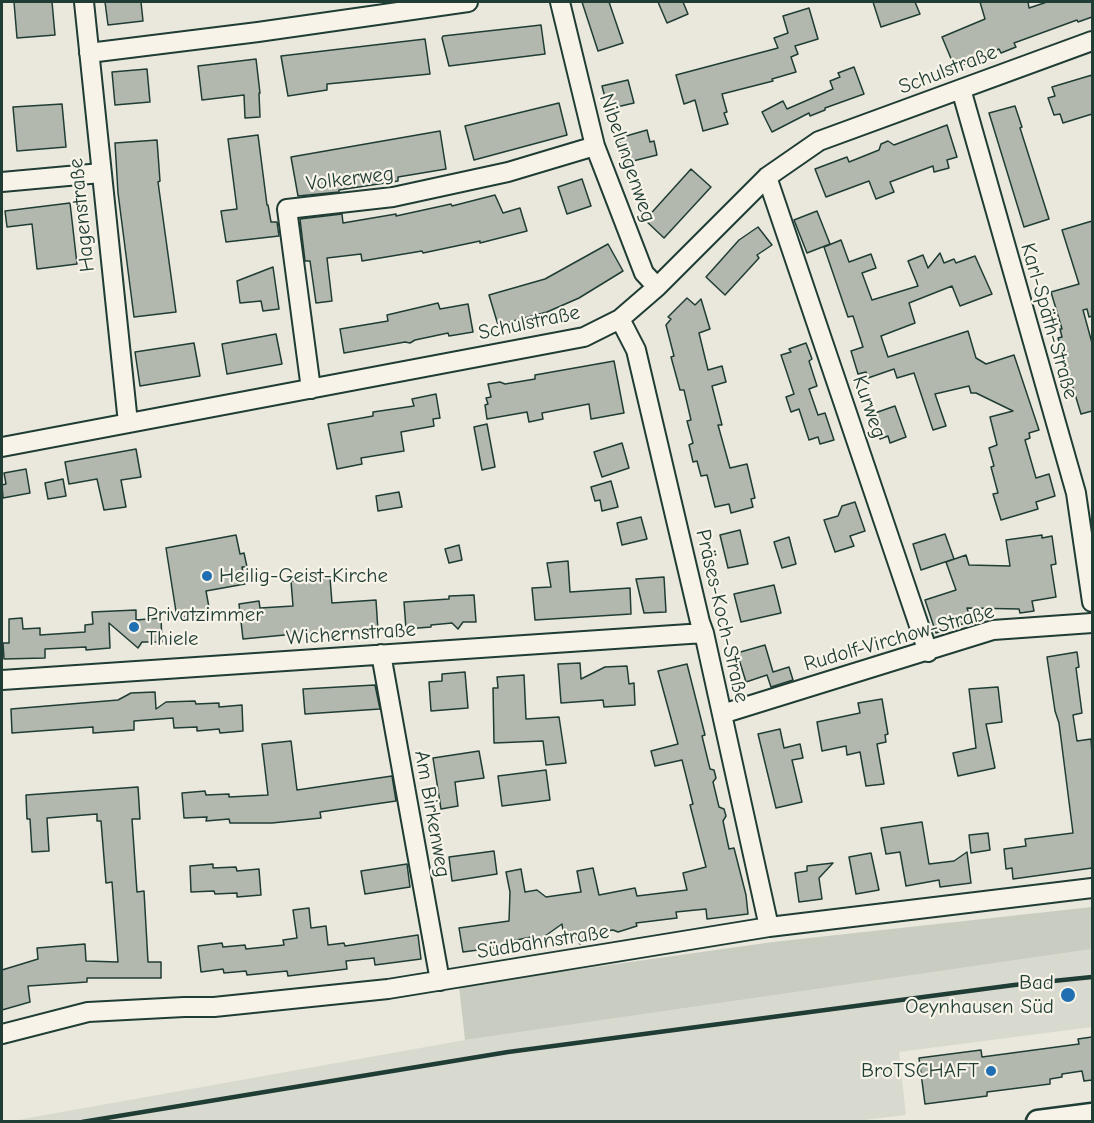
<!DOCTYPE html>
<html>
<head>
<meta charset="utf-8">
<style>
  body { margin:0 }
  #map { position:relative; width:1094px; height:1123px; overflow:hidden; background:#eae8dd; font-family:"Comic Neue",sans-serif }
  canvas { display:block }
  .frame { position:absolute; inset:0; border:3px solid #1f3d34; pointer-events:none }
</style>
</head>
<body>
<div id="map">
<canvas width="1094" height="1123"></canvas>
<div class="frame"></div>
</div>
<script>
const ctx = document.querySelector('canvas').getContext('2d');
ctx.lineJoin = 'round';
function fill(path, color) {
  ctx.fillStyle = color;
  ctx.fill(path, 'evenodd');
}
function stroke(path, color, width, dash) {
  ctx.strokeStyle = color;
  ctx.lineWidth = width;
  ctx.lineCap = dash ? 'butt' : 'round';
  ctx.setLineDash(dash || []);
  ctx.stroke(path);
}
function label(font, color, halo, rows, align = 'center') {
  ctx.font = font + ' "Comic Neue",sans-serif';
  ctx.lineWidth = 4.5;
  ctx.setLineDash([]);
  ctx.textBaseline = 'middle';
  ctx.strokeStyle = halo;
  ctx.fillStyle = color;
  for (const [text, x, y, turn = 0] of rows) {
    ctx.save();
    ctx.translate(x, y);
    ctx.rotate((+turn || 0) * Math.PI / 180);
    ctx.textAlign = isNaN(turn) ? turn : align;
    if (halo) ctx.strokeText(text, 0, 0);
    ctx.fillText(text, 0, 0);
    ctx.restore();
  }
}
fill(new Path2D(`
  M1092,949v78l-193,25 7,63 -59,7h-841l459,-82z`), '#d9dacf');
fill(new Path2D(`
  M1092,907v42l-627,91 -6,-54 314,-44z`), '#c8ccc1');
const building = new Path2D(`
  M14,2h38l3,33 -38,3z
  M105,2h36l2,19 -35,4z
  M582,2h27l14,41 -25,8z
  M658,2h25l5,12 -21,9z
  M873,2h42l5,12 -39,13z
  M980,2h48l1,6 18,-6h45v15l-14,5 -1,-2 -63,23 2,4 -15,6 -2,-4 -44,19 -13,-31 43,-18z
  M809,8l9,31 -23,7 3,8 -7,3 5,15 -24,7 1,2 -51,13 5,18 -3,1 4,11 -25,7 -8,-31 -11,4 -8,-29 102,-27 -4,-10 14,-5 -5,-17z
  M541,25l4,29 -96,12 -7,-28 1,-2z
  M425,39l5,35 -103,10v6l-39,6 -7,-40z
  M256,59l4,34h-1l1,24 -15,1 -1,-23 -42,5 -4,-34z
  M854,67l10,27 -39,14v2l-15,6 -1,-3 -37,19 -10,-20 21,-11 4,8 46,-20 -3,-8 10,-4 -2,-4z
  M147,69l3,33 -35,3 -3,-33z
  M1092,75v39l-29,9 -3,-9 -6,1 -6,-17 7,-2 -3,-9z
  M628,80l6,23 -26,6 -6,-23z
  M559,103l8,32 -93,25 -9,-34z
  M62,104l4,43 -49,4 -4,-44z
  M1015,106l7,21 -2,1 29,91 -25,8 -35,-114z
  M947,125l10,32 -10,3 2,8 -15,4 -1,-6 -43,16 4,10 -18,7 -7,-18 -43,16 -11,-28 32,-12 2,5 30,-12 2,-6 7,-3 6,4z
  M647,130l3,12 4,-1 3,14 -32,8 -6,-25z
  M440,131l6,38 -48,8v4l-59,9v2l-41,4 -7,-39z
  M258,135l9,70h1l3,17h6l2,14 -53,6 -5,-31 16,-2 -9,-70z
  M157,140l3,41 -2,1 18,130 -42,5 -16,-124 -3,-50z
  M691,169l20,18 -47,51 -19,-18z
  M582,179l9,27 -24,8 -9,-27z
  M495,195l8,18 17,-5 7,23 -47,12v-2l-57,12 -1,-2 -60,10 -1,-7 -34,4 5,43 -16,2 -6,-42h-5l-5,-42 42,-5 1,9 53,-9v2l55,-12 1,2z
  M70,203l7,61 -40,5 -5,-45 -25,3 -2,-16z
  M817,211l13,33 -23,9 -13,-33z
  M1092,221v95l-3,1 -2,-8 -4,1 9,33v68l-11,3 -23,-76 4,-1 -2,-8h2l-11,-37 28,-8 -17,-54z
  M758,227l14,18 -15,10 2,3 -34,37 -19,-18 33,-37z
  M841,240l8,22 22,-8 5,14 -14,5 10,27 46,-14 -10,-25 15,-6 5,13 12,-15 4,10 10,-4 2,4 19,-7 17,38 -32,12 -8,-20 -43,17 6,20 -34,13 7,21 80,-26 8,27 10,6 28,-9 25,75 -10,3 1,5 -5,2 11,38 13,-4 6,22 -19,6 2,7 -37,11 -8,-26 5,-1 -7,-26 3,-1 -5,-18 8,-3 -7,-28 23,-6 -37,-18h-5l-2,-7 -34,8 11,32 -13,4 -19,-57 -17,5 -3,-9 -26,9 -2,-6 -8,2 -7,-23 12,-4 -10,-31 -5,1 -24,-70z
  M608,244l15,27 -44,27 -32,14 -49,13 -9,-30 56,-16z
  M273,267l6,42 -16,2 -2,-10 -21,2 -3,-22z
  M687,298l8,7 6,-6 9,30 -11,4 9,37 14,-4 4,16 -14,4 10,39h-4l12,43 17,-4 8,34 -4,1 2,8 -22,6 -2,-9 -14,3 -8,-32 -6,1 -4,-15 -4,1 -4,-17 4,-2 -6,-22 4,-1 -7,-30h-4l-9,-33 3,-1 -8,-31 5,-6 -3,-2z
  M438,303l2,6 28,-5 5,28 -24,4 -1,-3 -33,7 -5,3 -5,-1 -61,11 -4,-24 48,-8 -1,-6z
  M276,334l6,30 -55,10 -5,-30z
  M194,343l6,33 -60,10 -5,-34z
  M806,343l6,16 -3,2 8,25 -8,3 9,26 7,-2 9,27 -14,4 -2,-7 -9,3 -10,-31 -8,3 -5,-15 8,-3 -13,-39 10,-3 -2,-3z
  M614,361l10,52 -33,6 -2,-15 -47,9 1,6 -14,3 -2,-10 -40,7 -2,-14 3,-1 -2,-6 5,-1 -3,-13 12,-2 5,2 30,-5v-4z
  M436,394l4,24 -7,1 1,7 -33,6 3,19 -43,7 1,6 -25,5 -9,-45 45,-8v-4l41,-6 -2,-7z
  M895,406l11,31 -16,6 -2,-7 -8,3 -8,-25z
  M487,424l8,43 -13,3 -8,-43z
  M622,443l7,25 -27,9 -8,-25z
  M136,449l5,28 -20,3 5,27 -22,3 -7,-31 -28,5 -4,-22z
  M26,469l4,24 -27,5 -1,-13 4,-1 -2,-11z
  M63,479l3,17 -18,3 -3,-16z
  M611,481l7,26 -16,4 -2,-11 -5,1 -4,-14z
  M399,492l3,15 -24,4 -2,-15z
  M855,502l10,29 -15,5 4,10 -19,6 -11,-32 14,-4 4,-10z
  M641,517l6,22 -25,6 -5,-22z
  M740,530l8,34 -20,4 -8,-33z
  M945,534l9,25 -33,11 -8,-26z
  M236,535l4,19 4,-1 3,14h-5l3,17 -39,7 4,22 -33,5 -11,-70z
  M1042,535v3l10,-2 4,28 -5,1 5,32 -24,4 2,10 -14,2 -1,-4 -52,-1 4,13 -35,12 -11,-33 31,-10 -10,-28 20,-7 3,10 41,1 -4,-26z
  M789,537l7,27 -14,4 -8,-26z
  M459,545l3,15 -13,3 -4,-14z
  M568,561l2,31 60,-4 1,26 -96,6 -3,-32 19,-1 -4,-24z
  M664,577l2,35 -22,1 -8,-34z
  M330,578l2,25 44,-3 2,31 -83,5v-2l-52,5 -4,-35 20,-3 1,7 33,-2 -2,-25z
  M774,585l7,28 -40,9 -7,-28z
  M474,595l2,27h-13l-5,7 -6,-6 -21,2v2l-25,2 -2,-27 45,-3v-3z
  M136,610v10l25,-2 1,24h-20l-4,6 -29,-25 1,25 -24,2v-3l-41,2v9l-41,1 -1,-16h6v-24l13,-1 1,11 17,-1v7l45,-3v-7l8,-1 -1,-12z
  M765,645l8,27 16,-5 4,13 -22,7 -4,-12 -21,7 -9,-29z
  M1077,652l2,15 -3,1 6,45 -9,2 4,26 14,-2 1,15v114l-79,11 -1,-11 -6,1 -2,-20 22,-3 -1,-7 48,-6 -14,-110 -4,-12 -8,-54z
  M580,663l1,16 24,-12 22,-1 2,18 5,-1 1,22 -31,2 -1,-7 -42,3 -3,-39z
  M687,664l18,71 -3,1 8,33 4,1 2,8 -3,4 6,25 5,2 2,7 -3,5 6,28 5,-1 12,47 2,19 -41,5 -1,-10 -30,3 1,6 -41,5 1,3 -19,6 -5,-2 -28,4 -5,10 -5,-8 -11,2 -2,-14 -24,17 -7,-4 -24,5 1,4 -45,6 -4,-24 50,-7 1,-29 -4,-20 15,-3 4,23 12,-2 9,7 35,-5 -4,-21 16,-3 6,27 36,-7 2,8 50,-6 -4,-17 23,-6 -16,-62 3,-1 -11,-44 -27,6 -4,-15 27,-7 -20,-73z
  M465,672l3,36 -37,3 -2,-29 13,-1v-7z
  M524,675l2,44 33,-2 7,46 -20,2 -3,-24 -49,2 -1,-55h5l-1,-11z
  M375,685l5,24 -75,5 -2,-25z
  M998,687l4,35 -16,2 9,44 -37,8 -5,-23 23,-5 -7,-59z
  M155,692l1,17 10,-7 29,-1 1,3 23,-1v4l23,-2 1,26 -23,2 -1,-4 -22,2v-4l-23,1 -1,-10 -39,3v9l-41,3v-6l-81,6 -1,-24 107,-9 13,-7z
  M882,699l6,35 -3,1 1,7 -9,2 7,40 -18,2 -6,-34 -13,3 -1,-9 -24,5 -5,-29 43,-9 -2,-10z
  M780,729l4,19 16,-4 3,14 -11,2 10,42 -26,6 -18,-74z
  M291,741l6,49 95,-14 4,25 -76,11 1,6 -49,5h-42l-1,-4 -23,2 1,-4 -23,1 -2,-25 23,-2 1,4 23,-1v3l39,-2 -6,-51z
  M479,751l5,27 -29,4 3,24 -17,3 -8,-51z
  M546,770l4,30 -48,6 -4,-30z
  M138,787l2,32h-8l5,73 7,-1 4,71h13v16h-74v4l-59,4 2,16 -28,8v-40l36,-11 -1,-11 48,-4 1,17 32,1 -6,-80 -6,1 -5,-62h-4v-7l-50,4 2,33 -17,1 -2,-33h-3l-1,-24z
  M922,822l7,42 25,-3 13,-9 4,31 -31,4 -1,-7 -33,6 -6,-34 -14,2 -5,-26z
  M988,833l2,17 -19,3 -2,-18z
  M494,851l3,23 -45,7 -3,-24z
  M871,853l8,37 -23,4 -7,-37z
  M833,863l-14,15 3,21 -23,3 -4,-29 12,-2v-5z
  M213,864v4l23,-1 1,4 22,-2 2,26 -24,2v-4l-22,1 -1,-3 -23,1 -1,-26z
  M407,864l3,23 -45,7 -4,-23z
  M309,908l2,20 15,-2 2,19 16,-2 1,3 73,-11 3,24 -46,6 -1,-7 -28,3 1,8 -59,7 -1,-5 -40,4 -1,-4 -22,2 -1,-4 -22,3 -3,-26 24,-3 1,4 22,-2 1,4 38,-4 -1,-5 14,-2 -4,-28z
  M1092,1037v43l-8,1 -2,-10 -20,3v3l-12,2v5l-63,8v4l-62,8 -6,-46 62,-8 1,7 97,-13 -1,-5z`);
fill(building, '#b2b8ae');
stroke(building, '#1f3d34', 1.5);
const minor = new Path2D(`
  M84,2l44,421
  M560,2l35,144 49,127 13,14
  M89,53l169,-21 210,-30
  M961,89l115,404 16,109
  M767,177l161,475
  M2,182l99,-9
  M620,319l16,31 64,272 4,11 65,294
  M311,389l-24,-180 106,-12 115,-25 87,-26
  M2,447l582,-110 36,-18 37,-32 110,-110 52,-36 273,-100
  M381,654l59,327
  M2,680l702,-47
  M722,714l271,-84 99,-7
  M2,1034l86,-22 96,-5h30l174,-18 381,-62 323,-39`);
const major = new Path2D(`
  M1038,1122l54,-7`);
stroke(minor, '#1f3d34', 22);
stroke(major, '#1f3d34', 27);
stroke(minor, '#f7f3e8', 18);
stroke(major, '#f7f3e8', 22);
stroke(new Path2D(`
  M82,1122l426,-70 506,-67 78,-8`), '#1f3d34', 4.5);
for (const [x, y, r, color] of [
  [207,576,6,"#1f6fb2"],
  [134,627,6,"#1f6fb2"],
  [1068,995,8,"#1f6fb2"],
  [991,1071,6,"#1f6fb2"]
]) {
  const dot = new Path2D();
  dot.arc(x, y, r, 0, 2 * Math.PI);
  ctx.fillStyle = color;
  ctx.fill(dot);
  stroke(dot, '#f7f3e8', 2);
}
label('21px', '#1f3d34', '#f7f3e8', [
  ["Schulstraße",948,70,-21],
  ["Nibelungenweg",627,158,71],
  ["Volkerweg",350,179,-7],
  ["Hagenstraße",82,215,-96],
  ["Karl-Späth-Straße",1049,321,74],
  ["Schulstraße",529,323,-12],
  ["Kurweg",869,407,71],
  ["Präses-Koch-Straße",722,616,77],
  ["Wichernstraße",351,634,-4],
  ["Rudolf-Virchow-Straße",899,638,-16],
  ["Am Birkenweg",432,814,80],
  ["Südbahnstraße",543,942,-9]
]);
label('21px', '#1f3d34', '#f7f3e8', [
  ["Heilig-Geist-Kirche",219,576],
  ["Privatzimmer",146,615],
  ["Thiele",146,639],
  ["Bad",1054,983,"right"],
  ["Oeynhausen Süd",1054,1007,"right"],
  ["BroTSCHAFT",979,1071,"right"]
], 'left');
</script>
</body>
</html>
